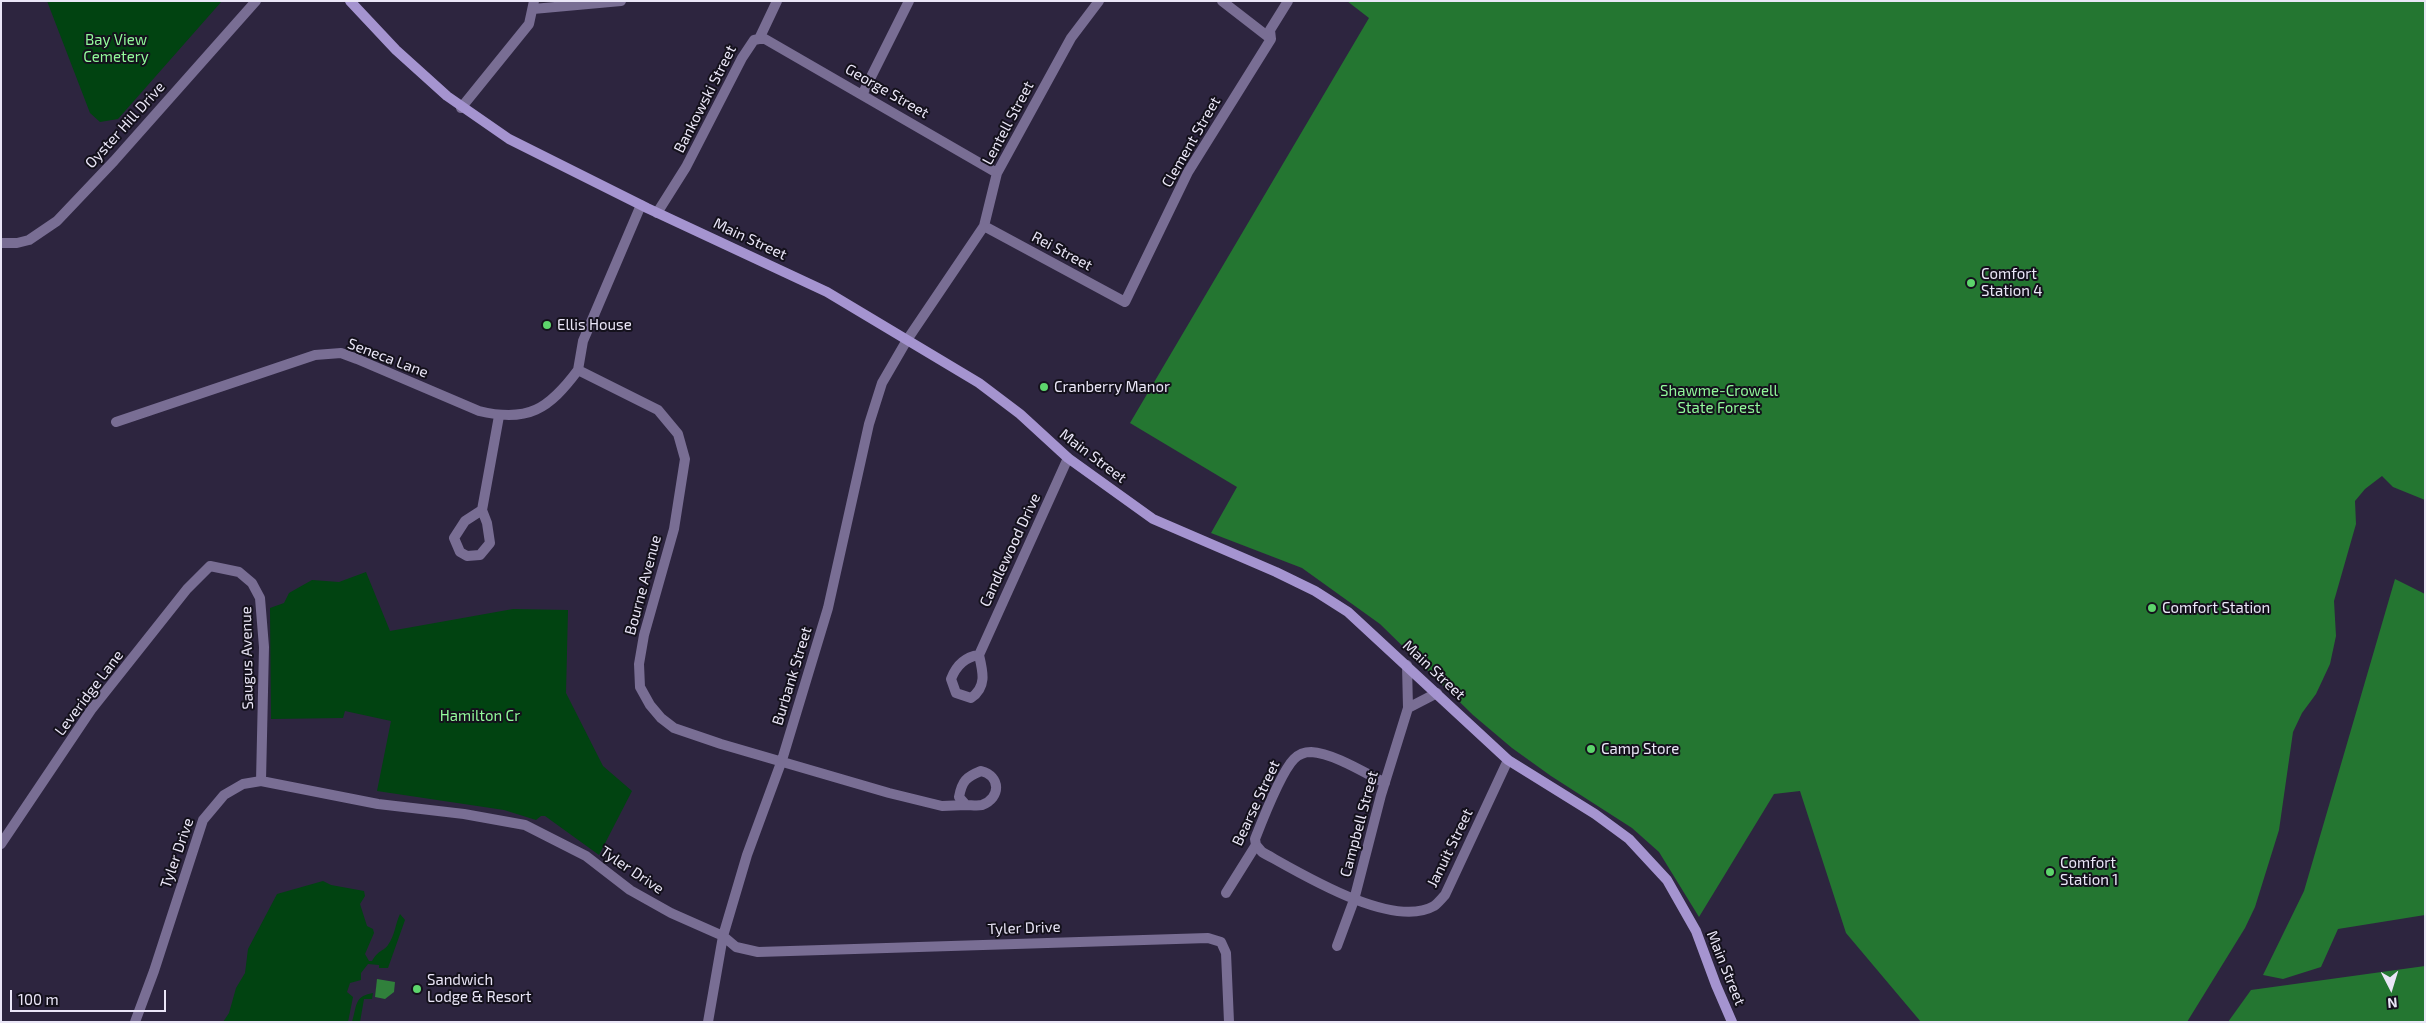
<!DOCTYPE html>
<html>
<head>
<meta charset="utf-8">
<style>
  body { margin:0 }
  #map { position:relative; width:2426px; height:1023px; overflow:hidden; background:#2d253f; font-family:"Exo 2",sans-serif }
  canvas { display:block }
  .frame { position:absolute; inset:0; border:2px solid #eae6f7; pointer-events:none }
  .north { position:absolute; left:2366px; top:963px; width:50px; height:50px; -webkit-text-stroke:4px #14111c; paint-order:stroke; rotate:175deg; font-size:14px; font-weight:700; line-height:20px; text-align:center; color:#eae6f7 }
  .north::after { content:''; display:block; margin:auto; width:18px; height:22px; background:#eae6f7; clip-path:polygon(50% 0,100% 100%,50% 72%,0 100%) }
  .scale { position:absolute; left:10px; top:990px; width:156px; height:22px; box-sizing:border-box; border:2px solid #eae6f7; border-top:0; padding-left:6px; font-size:15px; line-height:18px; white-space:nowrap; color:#eae6f7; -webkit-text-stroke:4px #14111c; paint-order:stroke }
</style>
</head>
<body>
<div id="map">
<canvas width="2426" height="1023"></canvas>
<div class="frame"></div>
<div class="north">N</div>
<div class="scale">100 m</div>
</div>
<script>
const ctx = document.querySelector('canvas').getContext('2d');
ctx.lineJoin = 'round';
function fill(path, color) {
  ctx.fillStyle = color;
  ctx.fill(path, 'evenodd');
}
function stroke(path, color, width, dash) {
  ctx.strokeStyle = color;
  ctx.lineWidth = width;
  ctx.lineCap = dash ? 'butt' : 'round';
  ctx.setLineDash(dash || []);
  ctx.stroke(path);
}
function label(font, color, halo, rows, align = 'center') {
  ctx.font = font + ' "Exo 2",sans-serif';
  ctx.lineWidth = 4;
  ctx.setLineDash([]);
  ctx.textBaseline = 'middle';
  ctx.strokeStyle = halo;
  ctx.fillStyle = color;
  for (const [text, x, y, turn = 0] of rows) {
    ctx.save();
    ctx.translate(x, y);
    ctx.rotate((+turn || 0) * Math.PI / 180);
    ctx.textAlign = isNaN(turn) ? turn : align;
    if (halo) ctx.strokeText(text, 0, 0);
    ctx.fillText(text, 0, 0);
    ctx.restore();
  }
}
fill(new Path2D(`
  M47,1h175l-104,118 -18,3 -10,-9z
  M366,572l24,59 123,-22 55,1 -2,83 37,73 29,25 -33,64 -54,-39h-4l-5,4 -32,-10 -127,-19 14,-70 -46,-10 -2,7 -72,1 -1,-111 14,-5 5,-10 23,-13 27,2z
  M323,881l8,4 33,6 1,5 -5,8 7,22 6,3 1,4 -9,21 4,7h3c7,-12 11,-9 16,-16 7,-10 7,-20 12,-31l5,6 -17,48h-9v-3l-11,-1 -7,9v7l-11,3 -3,9 6,5 -5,25h-125l6,-9 7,-25 9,-15 3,-24 29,-55z
  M373,993l-1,6h-8l-4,23h-8c5,-16 2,-26 21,-29z`), '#014311');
fill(new Path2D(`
  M1347,1h1078v499l-32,-13 -11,-11 -17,13 -10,12 1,23 -22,77 2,35 -6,28 -14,30 -14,19 -9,19 -14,98 -24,77 -10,21 -58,94h-266l-75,-89 -46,-142 -26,3 -75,123 -40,-65 -27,-24 -81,-52 -39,-28 -39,-33 -93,-91 -78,-56 -91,-35 26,-46 -107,-64 239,-405z
  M2395,579l30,15v321l-87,14 -17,38 -38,12 -20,-4 41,-84z
  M2425,966v56h-197l23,-32z`), '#247631');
fill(new Path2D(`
  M377,979l18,3 -1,10 -9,7 -10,-2z`), '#30803b');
stroke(new Path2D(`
  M1222,1l49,38
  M533,9l88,-8
  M759,39h6l232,134
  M863,93l46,-92
  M461,108l68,-84 5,-23
  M641,205l-58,136 -5,29 80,40 20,24 7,25 -11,70 -30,106 -5,29 1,23 10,18 11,13 13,10 47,16 168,49 53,13 24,-1
  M657,213l29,-46 56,-109 12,-18 5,-1 18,-38
  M984,226l141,76 63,-130 83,-133 -1,-9 18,-29
  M1,243h16l12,-3 28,-19 57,-60 142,-160
  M116,422l199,-67 26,-2 16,6 122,52c49,12 70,-2 99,-41
  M482,510l-17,11 -11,17 6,14 7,4 13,-1 10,-12 -3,-20 -5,-13 17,-94
  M979,655c-15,2 -23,11 -28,24l5,14 15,5c16,-11 12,-26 8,-43l89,-197
  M1408,708l29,-15
  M981,771c20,5 20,27 1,34 -5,1 -11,0 -16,0l-7,-8c3,-16 7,-20 22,-26z
  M1,844l90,-134 96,-121 23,-23 29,6 13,11 8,15 4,49 -3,134
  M1256,845l6,7c38,21 130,78 172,54 4,-3 8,-8 11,-11l63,-135
  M1226,893l30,-48 -1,-6c7,-18 26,-67 39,-80 4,-4 11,-7 17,-7 22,1 54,21 74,31
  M1337,946l17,-46 27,-105 27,-87 -1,-43
  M135,1022l19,-51 49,-151 21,-25 19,-11 18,-3 117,23 86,10 61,11 61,31 44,34 41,23 52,23 13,11 22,5 450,-14 13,4 5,11 3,69
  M708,1022l15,-86 24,-81 35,-95 46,-152 41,-184 13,-41 25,-43 77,-114 13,-53 74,-135 28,-37`), '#796e94', 10);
stroke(new Path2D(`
  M350,1l46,49 51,46 62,43 138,69 180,84 152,91 41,31 48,44 85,61 123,53 39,19 33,21 160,148 87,54 34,25 38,41 29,51 20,54 16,37`), '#a594d0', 10);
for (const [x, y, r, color] of [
  [1971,283,5,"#5dd56c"],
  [547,325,5,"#5dd56c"],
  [1044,387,5,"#5dd56c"],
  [2152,608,5,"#5dd56c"],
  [1591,749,5,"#5dd56c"],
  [2050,872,5,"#5dd56c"],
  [417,989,5,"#5dd56c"]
]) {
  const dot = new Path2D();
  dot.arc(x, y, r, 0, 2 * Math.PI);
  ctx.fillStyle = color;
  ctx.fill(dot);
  stroke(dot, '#14111c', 2);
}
label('15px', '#92f99b', '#14111c', [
  ["Bay View",116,40],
  ["Cemetery",116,57],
  ["Shawme-Crowell",1719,391],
  ["State Forest",1719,408],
  ["Hamilton Cr",480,716]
]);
label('15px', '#eae6f7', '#14111c', [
  ["George Street",887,91,30],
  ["Bankowski Street",705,99,-63],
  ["Lentell Street",1008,123,-62],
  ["Oyster Hill Drive",125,125,-48],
  ["Clement Street",1191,142,-60],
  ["Main Street",750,239,25],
  ["Rei Street",1062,251,28],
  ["Seneca Lane",388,358,21],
  ["Main Street",1093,456,37],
  ["Candlewood Drive",1010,550,-65],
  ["Bourne Avenue",643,585,-75],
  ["Saugus Avenue",247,658,-91],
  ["Main Street",1434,670,43],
  ["Burbank Street",792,676,-73],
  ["Leveridge Lane",89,693,-53],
  ["Bearse Street",1256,803,-65],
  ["Campbell Street",1359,824,-75],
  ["Januit Street",1450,848,-64],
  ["Tyler Drive",177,853,-71],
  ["Tyler Drive",632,870,34],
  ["Tyler Drive",1024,928,-2],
  ["Main Street",1726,968,68]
]);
label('15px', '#eae6f7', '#14111c', [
  ["Comfort",1981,274],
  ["Station 4",1981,291],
  ["Ellis House",557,325],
  ["Cranberry Manor",1054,387],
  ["Comfort Station",2162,608],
  ["Camp Store",1601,749],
  ["Comfort",2060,863],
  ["Station 1",2060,880],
  ["Sandwich",427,980],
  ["Lodge & Resort",427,997]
], 'left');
</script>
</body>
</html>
